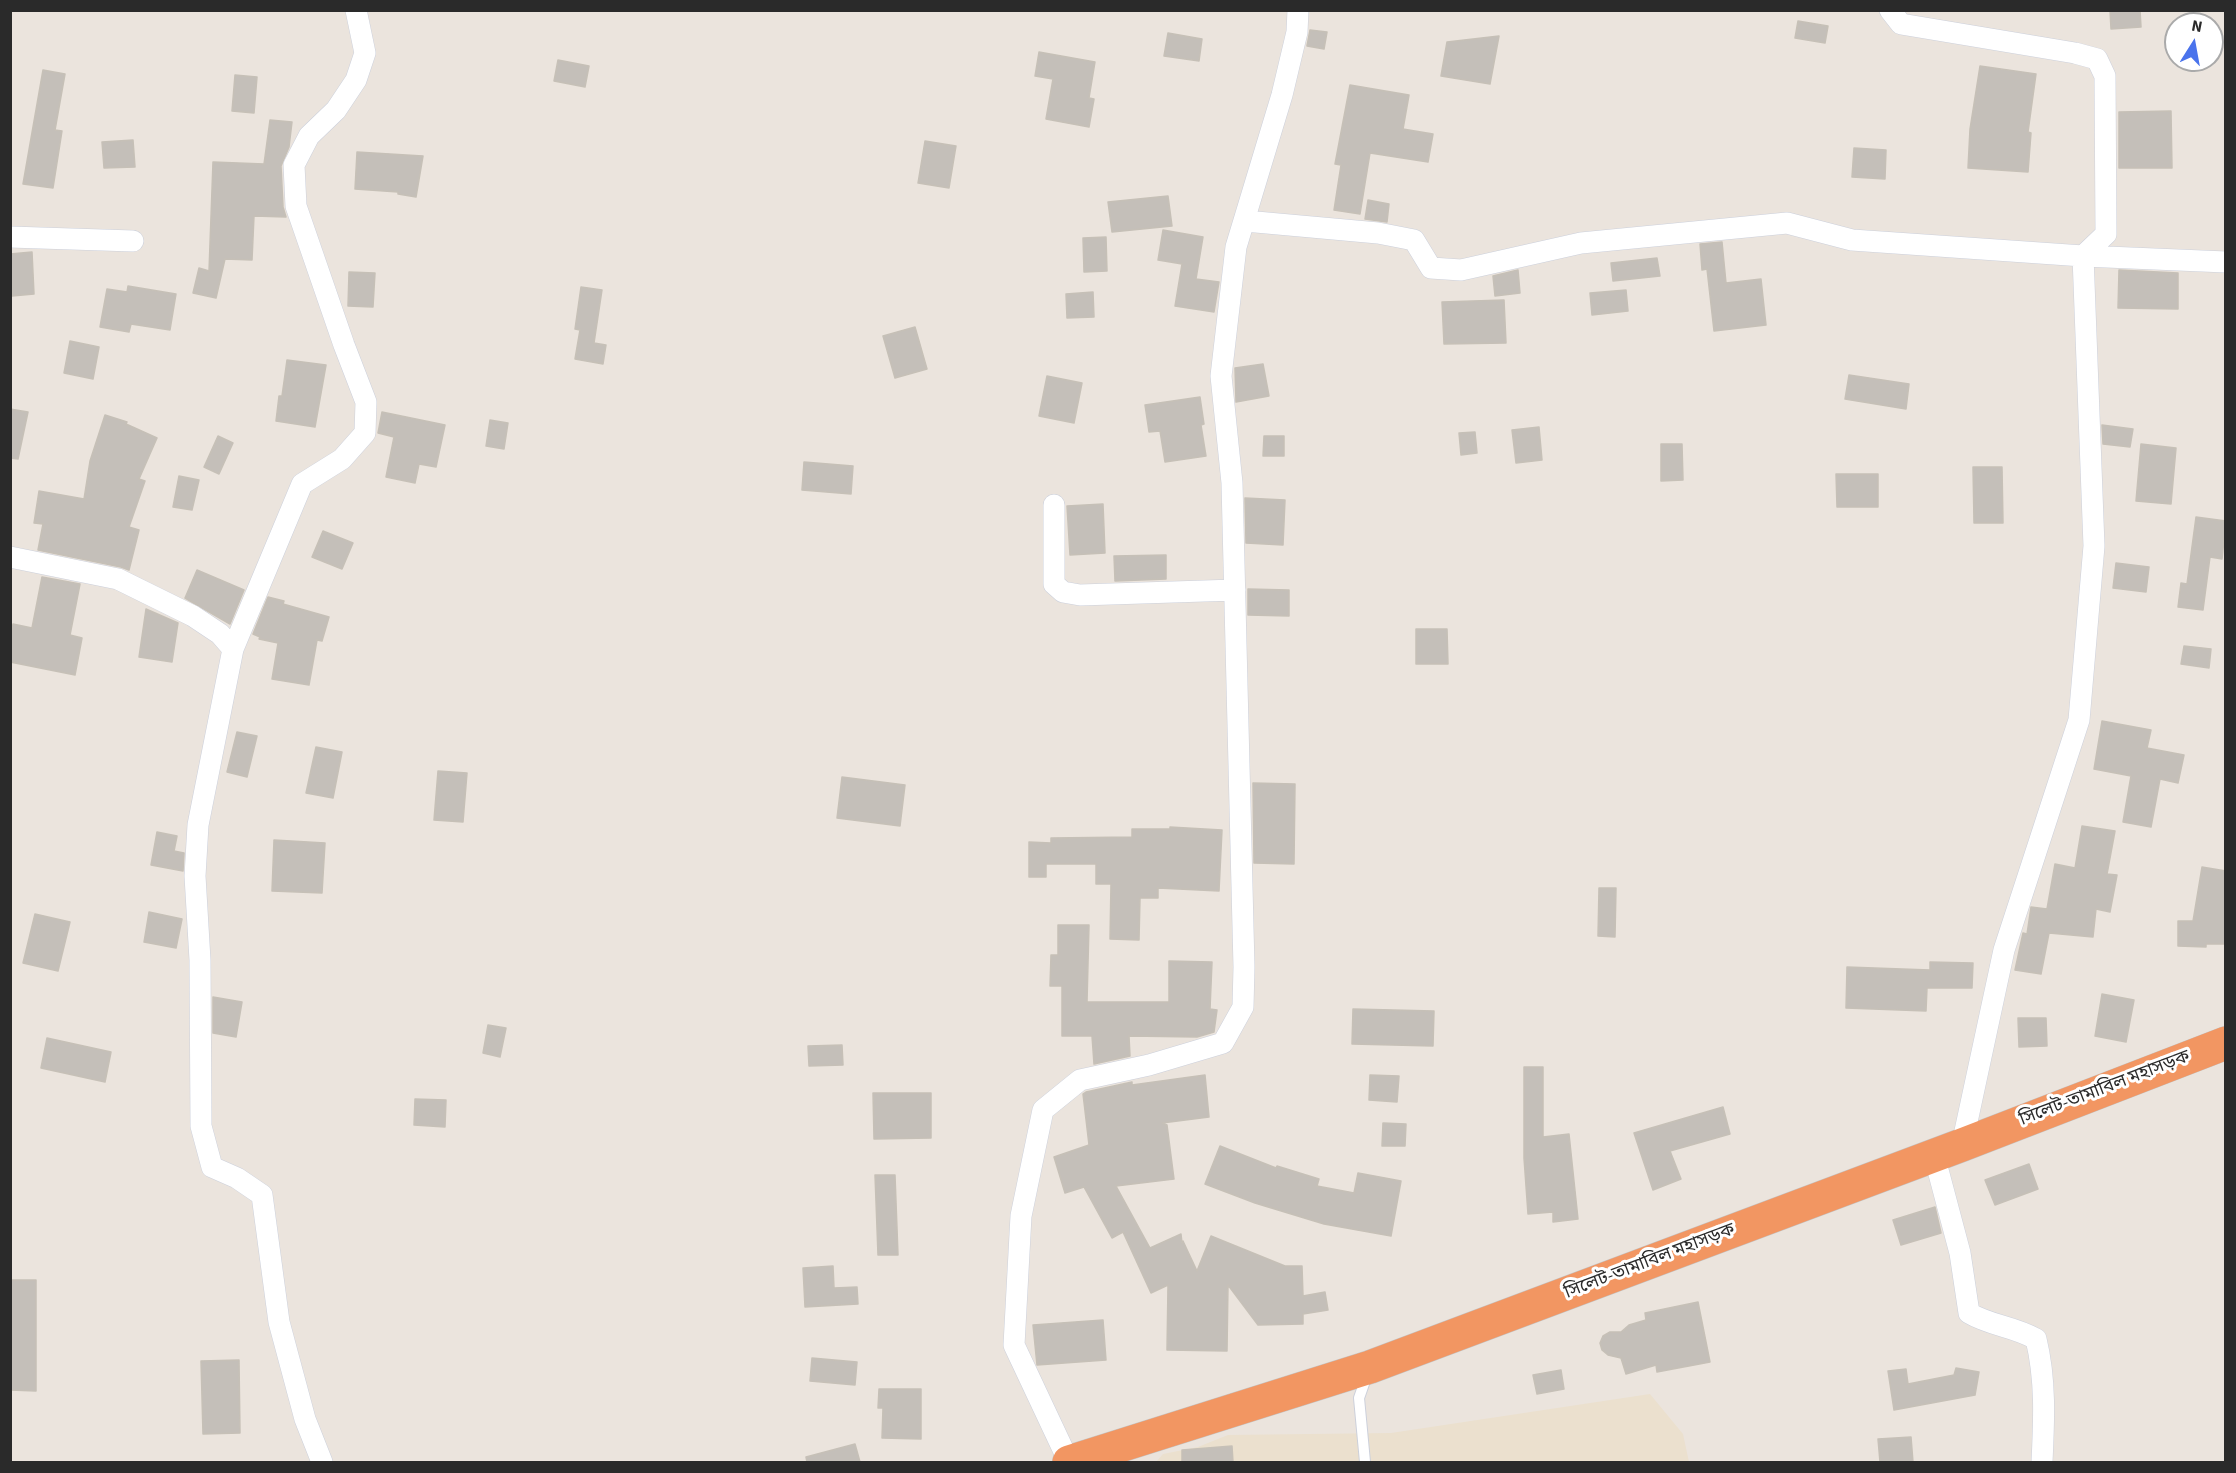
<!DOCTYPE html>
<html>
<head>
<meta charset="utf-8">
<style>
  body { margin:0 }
  #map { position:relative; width:2236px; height:1473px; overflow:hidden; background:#ebe4dd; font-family:"Source Sans 3",sans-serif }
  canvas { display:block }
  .frame { position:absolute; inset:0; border:12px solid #2a2a2a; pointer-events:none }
  .north { position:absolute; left:2164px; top:12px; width:60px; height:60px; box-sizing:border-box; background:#fff; border:2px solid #aaa; border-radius:50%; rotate:11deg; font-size:16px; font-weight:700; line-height:24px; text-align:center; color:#2a2a2a }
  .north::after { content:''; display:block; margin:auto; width:21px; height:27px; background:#4a73ec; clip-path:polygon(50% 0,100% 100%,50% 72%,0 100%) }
</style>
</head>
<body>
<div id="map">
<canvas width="2236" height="1473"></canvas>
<div class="frame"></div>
<div class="north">N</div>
</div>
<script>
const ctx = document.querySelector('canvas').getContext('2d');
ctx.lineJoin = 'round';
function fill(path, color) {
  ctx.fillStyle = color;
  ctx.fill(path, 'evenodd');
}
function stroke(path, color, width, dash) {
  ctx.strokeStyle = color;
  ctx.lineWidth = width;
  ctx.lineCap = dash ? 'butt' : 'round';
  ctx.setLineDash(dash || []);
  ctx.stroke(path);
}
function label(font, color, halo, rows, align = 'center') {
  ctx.font = font + ' "Source Sans 3","Noto Sans Bengali",sans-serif';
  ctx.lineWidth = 6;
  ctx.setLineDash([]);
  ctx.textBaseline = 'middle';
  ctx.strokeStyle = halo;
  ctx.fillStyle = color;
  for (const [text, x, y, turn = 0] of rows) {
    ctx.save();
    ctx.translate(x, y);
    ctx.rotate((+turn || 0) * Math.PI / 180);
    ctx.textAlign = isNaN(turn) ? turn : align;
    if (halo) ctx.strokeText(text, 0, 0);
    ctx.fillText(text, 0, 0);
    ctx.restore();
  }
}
fill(new Path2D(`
  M1650,1394l33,40 6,28h-533l7,-8 35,-7 30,-12 163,-2z`), '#ebe0ce');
const building = new Path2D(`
  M2110,10h30l1,17 -30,2z
  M1798,21l30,5 -3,17 -30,-5z
  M1310,30l17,2 -3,17 -17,-3z
  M1168,33l34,6 -3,22 -35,-5z
  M1499,36l-9,48 -49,-8 6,-34z
  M1039,52l56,10 -6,36 5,1 -5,28 -43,-8 7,-40 -18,-3z
  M558,60l31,6 -4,21 -31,-6z
  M1980,66l56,8 -8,58 3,1 -3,39 -60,-4 2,-39z
  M43,70l22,4 -10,56 7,1 -9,57 -30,-4z
  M235,75l22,2 -3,36 -22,-2z
  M1350,85l59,10 -6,34 30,5 -5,28 -58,-9 -10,61 -26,-4 7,-45 -6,-1z
  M2171,111l1,57h-53v-56z
  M270,120l22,2 -3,25 -8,19 2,41 3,10 -32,-1 -2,44 -27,-1 -9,39 -23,-5 6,-25 10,3 4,-109 51,2z
  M133,140l2,27 -31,1 -2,-26z
  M925,141l31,5 -7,42 -31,-5z
  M1854,148l32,2 -1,29 -33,-2z
  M357,152l66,4 -7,41 -18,-3v-2l-43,-3z
  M1168,196l4,30 -60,6 -4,-30z
  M1368,200l21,4 -2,18 -22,-3z
  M1163,230l40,7 -7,42 23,3 -5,30 -39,-6 7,-42 -24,-4z
  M1106,237l1,34 -23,1 -1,-34z
  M1722,242l4,41 35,-4 5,46 -52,6 -7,-62 -5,1 -2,-26z
  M32,252l2,42 -22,2 -2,-42z
  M1657,258l3,18 -47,5 -2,-18z
  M1518,270l2,23 -25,3 -2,-20z
  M2119,270l59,3v36l-60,-1z
  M349,272l26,1 -2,34 -25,-1z
  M128,286l48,8 -6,36 -39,-6 -2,8 -29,-5 7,-38 20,3z
  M581,287l21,3 -8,53 12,2 -3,19 -28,-5 5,-29 -5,-1z
  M1626,290l2,21 -36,4 -2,-22z
  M1093,292l1,25 -27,1 -1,-24z
  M1504,300l2,43 -62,1 -2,-42z
  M915,327l12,42 -32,9 -12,-42z
  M70,341l29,6 -6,32 -29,-6z
  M287,360l39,5 -11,62 -39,-6 3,-25h3z
  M1263,364l6,32 -33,6 -1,-34z
  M1849,375l60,9 -3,25 -61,-10z
  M1047,376l35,7 -8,40 -35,-7z
  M1200,397l4,27 -3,1 5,31 -41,6 -5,-31 -11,1 -4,-27z
  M10,409l18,3 -10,47 -8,-1z
  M382,412l63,13 -9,42 -17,-3 -4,19 -29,-6 8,-40 -16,-4z
  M105,415l22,7 -1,2 31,14 -18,41 6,2 -16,46 10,3 -10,40 -8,-3 -83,-17 5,-26 -9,-1 5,-32 45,8 6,-38z
  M490,420l18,3 -4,26 -18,-3z
  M2102,425l31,4 -3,18 -27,-3z
  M1539,427l3,33 -26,3 -4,-33z
  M1475,432l2,21 -16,2 -2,-22z
  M218,436l15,7 -14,31 -15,-7z
  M1264,436h20v20h-21z
  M1661,444h21l1,36 -22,1z
  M2141,444l35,4 -5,56 -35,-3z
  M804,462l49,4 -2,28 -49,-4z
  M1973,467h29l1,56h-29z
  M1836,474h42v33h-41z
  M179,476l20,4 -7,30 -19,-3z
  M1245,498l40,2 -2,45 -37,-2z
  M1103,504l2,49 -35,2 -3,-49z
  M2196,517l30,4 -4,38 -12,-2 -7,53 -25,-3 3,-24 6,1z
  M323,531l30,12 -11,26 -30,-12z
  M1166,555v24l-51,2 -1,-25z
  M2116,563l33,4 -3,25 -33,-4z
  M197,570l47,20 -14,34 -45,-26z
  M42,577l38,7 -10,51 12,3 -7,37 -65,-13v-25l3,-13 19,4z
  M1248,589l41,1v26l-41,-1z
  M268,597l16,4 -1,3 46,13 -7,24 -5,-1 -8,45 -37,-6 6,-36 -19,-4 1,-2 -7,-3z
  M146,609l32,14 -6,39 -33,-5z
  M1416,629h31l1,35h-32z
  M2184,646l27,3 -2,19 -28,-4z
  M2102,721l49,9 -4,18 37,7 -6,28 -18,-4 -9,48 -28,-5 8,-46 -37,-7z
  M237,732l20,4 -10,41 -20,-5z
  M316,747l26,5 -9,46 -27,-5z
  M438,771l29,2 -4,49 -29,-2z
  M842,777l63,8 -5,41 -63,-8z
  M1253,783l42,1 -1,80 -40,-1z
  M2082,826l33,5 -8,43 10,1 -7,37 -14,-3 -3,28 -44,-4 -8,41 -26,-4 8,-37 4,1 4,-27 16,2 8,-45 20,4z
  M1170,827l52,3 -3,61 -61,-3v10h-18l-1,42 -29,-1 1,-55h-15v-20h-50v13h-17v-35l22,1v-5l81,-1v-8h38z
  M157,832l20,4 -3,15 10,2 -1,18 -32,-6z
  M274,840l51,3 -3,50 -50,-2z
  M2202,867l24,4v73h-20v3l-28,-1v-25h15z
  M1599,888h17l-1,49 -17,-1z
  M149,912l33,7 -6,29 -32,-6z
  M35,914l35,8 -12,49 -35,-8z
  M1058,925h31l-2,77h82v-41l43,1 -2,47 7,1 -3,22 -17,5 -68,-1 1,20 -36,8 -2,-28h-30v-50h-12l1,-31h7z
  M1930,962l43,1 -1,25h-45l-1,23 -80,-3 1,-41 83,3z
  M2102,994l32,6 -8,42 -31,-6z
  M213,997l29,5 -6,35 -23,-4z
  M1353,1009l81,2 -1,35 -81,-2z
  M2018,1018h28l1,28 -28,1z
  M488,1025l18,3 -6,29 -17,-4z
  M47,1038l64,14 -6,30 -64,-14z
  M842,1045l1,20 -34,1 -1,-20z
  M1524,1067h19v70l26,-3 9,85 -25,3v-10l-25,2 -4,-56z
  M1205,1075l4,42 -47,6 5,2 7,54 -58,7 34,62 31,-14 1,9 1,-2 14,30 14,-35 74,30h17l1,30 22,-4 3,18 -25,4v10l-45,1 -30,-40 -1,66 -60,-1 1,-65 -17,8 -28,-61 -11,6 -28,-51 -19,6 -11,-36 35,-12 -6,-51 3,-2 46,-10v3z
  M1370,1075l29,1 -2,26 -28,-2z
  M873,1093h58v45l-57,1z
  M415,1099l31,1 -1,27 -31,-2z
  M1723,1107l7,27 -60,17 11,28 -28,11 -19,-57z
  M1383,1123l23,1 -1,22h-23z
  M1220,1146l56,22 1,-2 42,13 -2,7 37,7 4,-20 43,8 -10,55 -67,-12 -69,-21 -50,-19z
  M2029,1164l9,25 -43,16 -10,-25z
  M875,1175h20l3,80h-20z
  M1935,1207l6,26 -40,12 -8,-25z
  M833,1266l1,22 23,-1 1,17 -53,3 -2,-39z
  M10,1280h26v111l-26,-1z
  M1698,1302l12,60 -53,10 -1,-7 -30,9 -5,-16 -13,-3 -6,-5 -2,-7 3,-7 7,-4h11l8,-7 17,-5 -1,-7z
  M1103,1320l3,40 -69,5 -4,-40z
  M812,1358l45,4 -2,23 -45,-4z
  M239,1360l1,73 -37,1 -2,-73z
  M1956,1368l23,4 -4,23 -81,15 -6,-39 18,-2 2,15 46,-9z
  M1561,1370l3,19 -27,5 -4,-19z
  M879,1389h42v50l-39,-1 1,-30h-5z
  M1911,1437l2,25h-33l-2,-23z
  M855,1444l5,18h-53l-1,-5z
  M1232,1446l1,16h-51v-12z`);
fill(building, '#c4bfb9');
stroke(building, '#c6c0b7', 1.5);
const lane = new Path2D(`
  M1365,1462l-6,-64 8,-23`);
const street = new Path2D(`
  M1890,10l11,14 174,29 22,6 8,17 1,158 -23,22 11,290 -15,174 -75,230 -42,195
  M1245,221l133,12 36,7 17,28 30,2 120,-27 206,-20 65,17 231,16 143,6
  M10,237l123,4
  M1054,505v79l9,8 17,3 155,-5
  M10,557l108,22 75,37 27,18 13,15 -35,176 -3,51 5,84 1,166 11,41 25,11 25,17 17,127 26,97 17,43
  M233,649l69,-165 40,-25 23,-26 1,-31 -22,-57 -48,-139 -2,-41 15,-29 27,-26 20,-30 9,-27 -9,-43
  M1934,1155l26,98 9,60c22,13 44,13 67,26 10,41 8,82 6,123
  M1069,1462l-55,-117 7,-129 22,-106 37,-30 69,-15 74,-22 20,-36 1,-40 -12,-484 -11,-107 15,-129 46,-152 15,-63 1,-22`);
const highway = new Path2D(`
  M1069,1462l301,-95 592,-222 264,-102`);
stroke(lane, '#ccd0db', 12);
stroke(street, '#ccd0db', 22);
stroke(highway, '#c3c3c3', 34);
stroke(lane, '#fff', 10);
stroke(street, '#fff', 21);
stroke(highway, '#f29662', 33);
label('18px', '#2a2a2a', '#fff', [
  ["সিলেট-তামাবিল মহাসড়ক",2105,1089,-21],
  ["সিলেট-তামাবিল মহাসড়ক",1650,1262,-21]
]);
</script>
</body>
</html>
